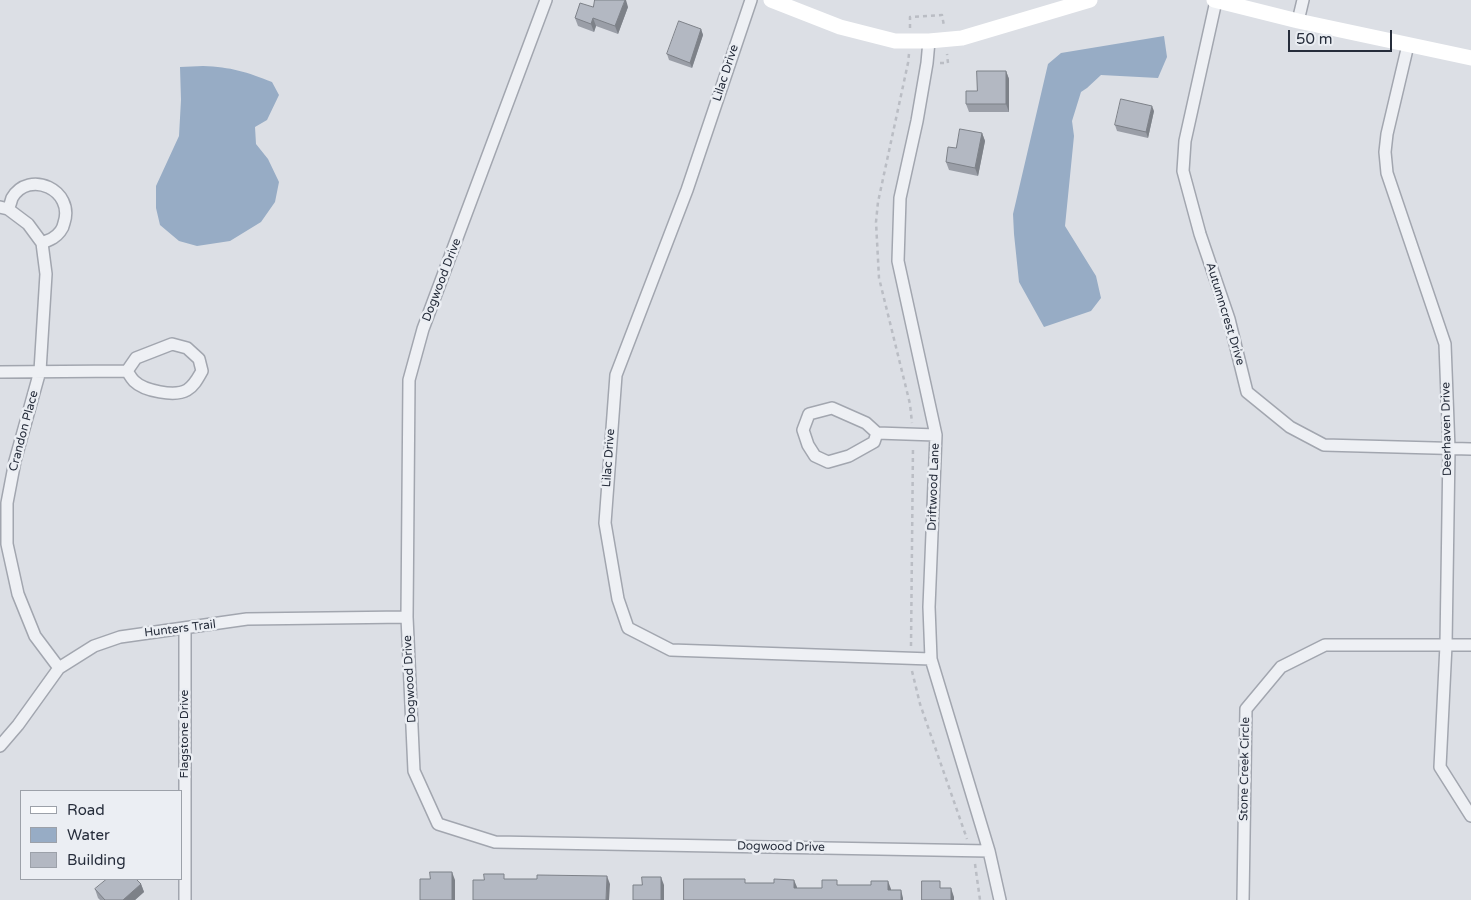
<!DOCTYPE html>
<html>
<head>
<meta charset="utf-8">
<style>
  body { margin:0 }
  #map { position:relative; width:1471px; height:900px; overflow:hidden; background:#dcdfe5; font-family:"Varela Round",sans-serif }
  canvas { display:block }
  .legend { position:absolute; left:20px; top:790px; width:162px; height:90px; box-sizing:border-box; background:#ebeef3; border:1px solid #9ca1a9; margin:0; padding:6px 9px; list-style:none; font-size:15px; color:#262d3b }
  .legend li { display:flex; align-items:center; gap:10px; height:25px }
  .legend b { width:25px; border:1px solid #9ca1a9 }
  .scale { position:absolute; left:1288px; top:30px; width:104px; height:22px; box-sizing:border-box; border:2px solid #262d3b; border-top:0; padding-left:6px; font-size:15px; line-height:18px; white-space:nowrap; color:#262d3b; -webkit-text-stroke:4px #ebeef3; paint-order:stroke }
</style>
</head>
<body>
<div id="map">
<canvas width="1471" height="900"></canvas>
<ul class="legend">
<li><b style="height:6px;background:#fff"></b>Road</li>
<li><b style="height:14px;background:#97acc5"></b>Water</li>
<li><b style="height:14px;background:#b3b8c2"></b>Building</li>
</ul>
<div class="scale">50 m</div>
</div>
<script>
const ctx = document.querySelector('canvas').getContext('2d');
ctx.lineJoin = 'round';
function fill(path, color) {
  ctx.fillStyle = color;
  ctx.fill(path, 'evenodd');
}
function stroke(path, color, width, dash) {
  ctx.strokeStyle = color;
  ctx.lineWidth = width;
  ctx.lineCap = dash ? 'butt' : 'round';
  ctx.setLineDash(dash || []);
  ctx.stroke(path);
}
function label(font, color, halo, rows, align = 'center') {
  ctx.font = font + ' "Varela Round",sans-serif';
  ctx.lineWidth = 5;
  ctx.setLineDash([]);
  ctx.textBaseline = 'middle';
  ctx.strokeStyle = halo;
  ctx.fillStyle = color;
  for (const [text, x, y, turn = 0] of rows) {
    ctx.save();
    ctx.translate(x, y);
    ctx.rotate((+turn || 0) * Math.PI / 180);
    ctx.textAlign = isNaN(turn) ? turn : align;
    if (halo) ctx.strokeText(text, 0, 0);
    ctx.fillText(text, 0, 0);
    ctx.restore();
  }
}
fill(new Path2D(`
  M1164,36l3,21 -9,21 -57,-3 -14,13 -6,4 -9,29 2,15 -9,90 31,50 5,22 -10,13 -47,16 -25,-45 -5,-48 -1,-20 35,-150 13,-11z
  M203,66c28,1 44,6 69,16l7,13 -12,25 -12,7 1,17 12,15 11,23 -4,20 -14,20 -31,19 -33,5 -18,-5 -19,-16 -4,-17v-22l23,-50 2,-36 -1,-33z`), '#97acc5');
const street = new Path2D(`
  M546,0l-123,329 -14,51 -2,237 7,154 24,53 57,18 494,9
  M751,0l-64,190 -71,185 -11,148 13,76 10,29 43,22 260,9
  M1216,1l-31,140 -2,30 17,63 29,85 18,73 43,35 34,18 147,4
  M1298,21l5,-21
  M929,41l-2,22 -10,58 -17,77 -2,63 38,174 -7,172 2,52 58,192 11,49
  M1408,45l-21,89 -2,18 2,21 58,171 4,105 -3,196 -6,122 31,49
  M0,207l8,2 20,15 14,19 4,31 -6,97 -25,90 -8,42v41l11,50 17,42 24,32
  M8,209c2,-3 3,-8 4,-11 17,-29 63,-8 52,25 -1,6 -6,12 -11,15 -3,2 -7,3 -11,5
  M0,372l127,-1 9,-13 36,-14 15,4 12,11 3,12c-4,7 -8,15 -15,19 -12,7 -43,1 -53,-9 -3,-3 -5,-7 -7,-10
  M877,433l-3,9 -25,14 -21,6 -13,-6 -7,-11 -5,-15 6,-16 23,-6 34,15 11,10 59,2
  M0,746l18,-21 41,-57 35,-22 26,-9 127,-18 160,-2
  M185,900v-271
  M1243,900l3,-191 35,-42 44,-22h146`);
stroke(street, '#a2a6af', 14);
stroke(new Path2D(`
  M910,28v-11l32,-2 2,11
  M909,54l-1,9 -30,139 -2,20 3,56 31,126 2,19
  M940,63h8l-1,-9
  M911,646l2,-200
  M912,671l8,33 47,135
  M975,864l5,36`), '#babdc4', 2.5, [4, 4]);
stroke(street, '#eef0f4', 11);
stroke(new Path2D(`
  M771,0l69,27 55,14h34l33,-3 128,-38
  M1214,0l84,21 173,37`), '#fff', 15);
fill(new Path2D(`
  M593,7h35l-10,27 -22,-8 -2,6 -16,-6 -3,-8z
  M701,29l2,6 -11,33 -23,-8 -2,-6z
  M1006,71l3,8v33h-40l-3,-8 11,-13z
  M1154,111l-6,27 -31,-7 -2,-6z
  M982,133l3,8 -7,35 -29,-6 -3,-8 10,-14z
  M141,884l3,8 -9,8h-35l-2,-2 -3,-9z`), '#9a9ea7');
fill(new Path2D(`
  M625,0h1l2,7 -10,27 -3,-8z
  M593,18l3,8 -2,6 -3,-8z
  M701,29l2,6 -11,33 -2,-5z
  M1006,71l3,8v33l-3,-8z
  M1152,106l2,5 -6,27 -2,-6z
  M982,133l3,8 -7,35 -3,-8z
  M452,872l3,8v20h-3z
  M607,876l3,8 -1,16h-3z
  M661,877l3,8v15h-3z
  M794,880l3,7v9l-3,-8z
  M888,881l3,8v9l-3,-8z
  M141,884l3,8 -9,8h-12z
  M951,888l3,9v3h-3z
  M901,890l2,8v2h-2z`), '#7d8188');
const building = new Path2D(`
  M595,0h30l-10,26 -22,-8 -2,6 -16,-6 5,-15 13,4z
  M679,21l22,8 -11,34 -23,-9z
  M977,71h29v33h-40v-13h11z
  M1121,99l31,7 -6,26 -31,-7z
  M960,129l22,4 -7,35 -29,-6 2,-15 8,1z
  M430,872h22v28h-32v-21h10z
  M484,874h20v5h33v-4l70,1 -1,24h-133v-20h11z
  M642,877h19v23h-28v-15h9z
  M107,879h29l5,5 -18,16h-18l-10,-11z
  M684,879h61v4h29v-4l20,1v8h28v-8h15v5h34v-4h17v9h13v10h-217z
  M922,881h18v7h11v12h-29z`);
fill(building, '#b3b8c2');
stroke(building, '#7d8188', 1);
label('12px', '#262d3b', '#ebeef3', [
  ["Lilac Drive",726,73,-72],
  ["Dogwood Drive",442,280,-69],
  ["Autumncrest Drive",1225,314,73],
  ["Deerhaven Drive",1447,429,-91],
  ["Crandon Place",24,431,-75],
  ["Lilac Drive",609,458,-86],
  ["Driftwood Lane",934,487,-88],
  ["Hunters Trail",180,629,-7],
  ["Dogwood Drive",410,679,-93],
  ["Flagstone Drive",185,734,-90],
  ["Stone Creek Circle",1245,769,-89],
  ["Dogwood Drive",781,847,1]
]);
</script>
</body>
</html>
